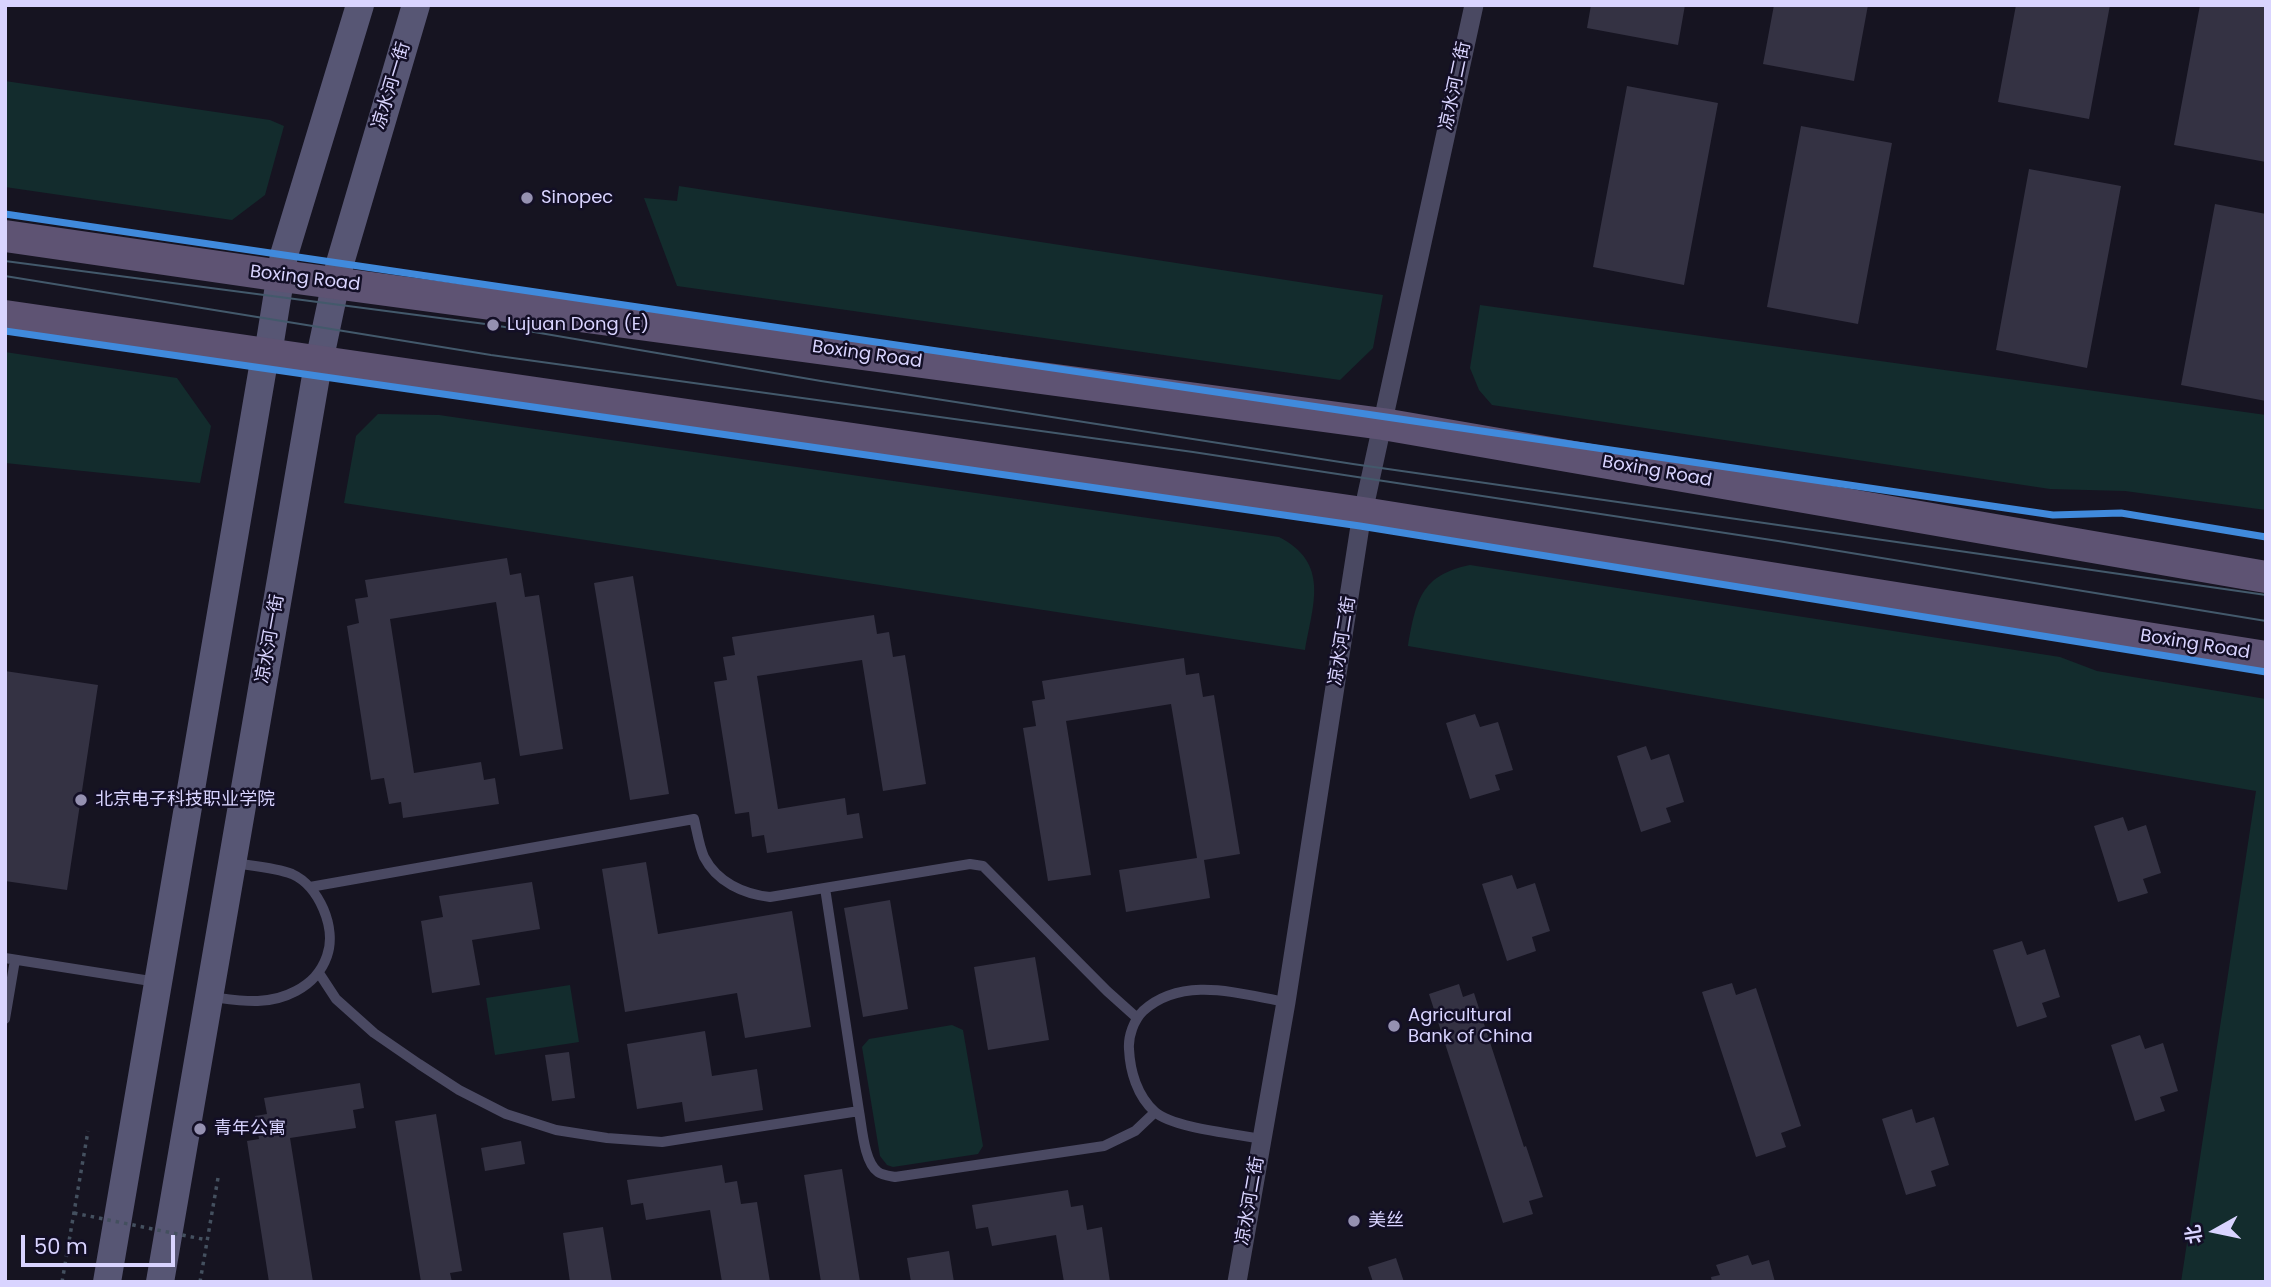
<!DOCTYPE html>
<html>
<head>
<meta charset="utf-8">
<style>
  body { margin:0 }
  #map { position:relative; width:2271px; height:1287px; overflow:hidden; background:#161421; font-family:Poppins,"Noto Sans SC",sans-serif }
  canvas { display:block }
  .frame { position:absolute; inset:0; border:7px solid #d9d4ff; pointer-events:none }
  .north { position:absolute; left:2180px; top:1196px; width:70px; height:70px; -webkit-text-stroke:5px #130f26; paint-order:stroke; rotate:261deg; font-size:19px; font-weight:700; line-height:28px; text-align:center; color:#d9d4ff }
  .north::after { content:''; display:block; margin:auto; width:24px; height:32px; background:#d9d4ff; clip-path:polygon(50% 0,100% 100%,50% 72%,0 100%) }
  .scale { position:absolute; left:21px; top:1235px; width:154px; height:32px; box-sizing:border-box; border:4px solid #d9d4ff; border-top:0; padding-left:9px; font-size:21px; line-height:24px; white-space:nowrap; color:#d9d4ff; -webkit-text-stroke:5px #130f26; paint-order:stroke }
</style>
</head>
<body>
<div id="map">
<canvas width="2271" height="1287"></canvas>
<div class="frame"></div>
<div class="north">北</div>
<div class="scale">50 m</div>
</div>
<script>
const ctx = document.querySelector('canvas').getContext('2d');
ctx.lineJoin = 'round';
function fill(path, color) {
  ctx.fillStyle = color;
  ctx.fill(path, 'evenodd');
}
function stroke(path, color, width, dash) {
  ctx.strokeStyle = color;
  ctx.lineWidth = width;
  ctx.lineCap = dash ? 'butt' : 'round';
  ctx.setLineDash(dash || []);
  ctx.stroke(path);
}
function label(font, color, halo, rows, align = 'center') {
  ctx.font = font + ' Poppins,"Noto Sans SC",sans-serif';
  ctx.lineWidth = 5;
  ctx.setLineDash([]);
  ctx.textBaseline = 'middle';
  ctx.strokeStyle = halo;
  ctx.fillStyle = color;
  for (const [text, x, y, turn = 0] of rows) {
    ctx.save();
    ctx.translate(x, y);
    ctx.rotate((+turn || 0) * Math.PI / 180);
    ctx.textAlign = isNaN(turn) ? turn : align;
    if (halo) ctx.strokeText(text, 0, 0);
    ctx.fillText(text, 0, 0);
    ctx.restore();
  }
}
fill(new Path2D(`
  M5,81l265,39 14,6 -19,69 -33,25 -227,-33z
  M679,186l704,109 -10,53 -33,32 -663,-94 -33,-88 33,3z
  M1480,305l786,110v95l-141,-19 -75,-2 -558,-84 -13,-15 -9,-22z
  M5,352l172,26 34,48 -11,57 -195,-20z
  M378,414l61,1 840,122c51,26 34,67 26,113l-961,-147 12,-67z
  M1470,565l590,92 37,14 169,28v583h-85l75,-491 -848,-145c8,-44 12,-71 62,-81z
  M570,985l9,57 -84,13 -9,-57z
  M952,1025l11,5 20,116 -5,8 -85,13 -6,-2 -7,-9 -18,-109 7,-8z`), '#132c2d');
fill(new Path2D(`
  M1591,5h94l-7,40 -91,-17z
  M1774,5h94l-14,76 -91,-17z
  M2016,5h94l-21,114 -91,-17z
  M2200,5h66v157l-92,-17z
  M1627,86l91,17 -34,182 -91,-18z
  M1801,126l91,17 -34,181 -91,-17z
  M2029,169l92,17 -34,182 -91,-18z
  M2215,204l51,10v187l-85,-16z
  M507,558l3,17 11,-2 4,24 14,-2 24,154 -43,7 -24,-154 -106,17 24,154 67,-11 3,18 11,-2 4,26 -96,14 -2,-16 -12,2 -5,-26 -13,2 -24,-154 12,-3 -4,-24 13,-2 -3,-17z
  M633,576l36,218 -39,6 -36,-217z
  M874,615l3,19 12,-2 4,25 12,-2 21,129 -43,7 -21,-131 -105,16 21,133 67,-11 2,17 12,-2 4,25 -96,15 -3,-18 -12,2 -3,-25 -14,2 -21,-132 13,-2 -4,-23 12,-2 -3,-18z
  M1184,658l2,17 13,-2 4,24 11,-2 26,159 -36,6 6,38 -84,14 -7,-42 78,-12 -26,-154 -105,17 25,154 -43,6 -25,-153 13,-2 -4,-25 13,-2 -3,-18z
  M5,671l93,14 -31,205 -62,-9z
  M1475,714l5,13 18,-5 15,48 -18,5 5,15 -30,9 -24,-76z
  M1646,746l5,14 18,-6 15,48 -18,6 5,14 -30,10 -24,-76z
  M2123,817l5,14 18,-6 15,48 -18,6 5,14 -30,9 -24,-76z
  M646,862l12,72 134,-23 19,116 -66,11 -8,-45 -112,19 -23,-143z
  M1512,875l5,14 18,-6 15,48 -18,6 4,14 -29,10 -25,-77z
  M532,882l8,47 -68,11 8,45 -48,8 -11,-72 22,-4 -4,-21z
  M890,900l18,109 -45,8 -19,-109z
  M2022,941l5,14 18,-6 15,48 -18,6 5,14 -30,10 -24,-77z
  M1035,957l14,83 -61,10 -14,-83z
  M1732,983l4,12 20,-7 45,138 -20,7 5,14 -30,10 -54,-165z
  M1459,984l4,13 11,-4 50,154 2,-1 17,51 -14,4 4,13 -30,9 -74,-229z
  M705,1031l7,45 45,-7 6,41 -78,12 -3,-20 -45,7 -10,-65z
  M2140,1035l5,14 18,-6 15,48 -18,6 5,14 -30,10 -24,-76z
  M569,1052l6,46 -23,3 -7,-46z
  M360,1083l4,25 -11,2 3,18 -66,10 23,144h-44l-22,-141 12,-2 -4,-23 12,-2 -3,-16z
  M1912,1109l4,14 18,-6 15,48 -18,6 5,15 -30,9 -24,-76z
  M436,1114l26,157 -12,2 2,9h-31l-26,-161z
  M521,1141l4,23 -40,7 -4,-23z
  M722,1165l3,18 12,-2 4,23 16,-2 13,80h-48l-12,-72 -64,10 -3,-17 -12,2 -4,-25z
  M842,1169l18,113h-39l-17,-107z
  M1068,1190l3,17 12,-2 4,25 15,-3 8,55h-46l-8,-47 -64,11 -4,-19 -12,2 -4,-24z
  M603,1227l9,55h-42l-7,-49z
  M949,1251l5,31h-43l-4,-24z
  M1748,1255l4,10 17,-5 6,22h-63l-1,-5 9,-2 -4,-10z
  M1396,1258l8,24h-31l-5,-15z`), '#343243');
stroke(new Path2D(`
  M62,1282l26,-151
  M200,1282l18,-104`), '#44505f', 3.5, [3.5, 5]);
stroke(new Path2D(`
  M310,887l384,-68c3,12 5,27 10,38 13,25 39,37 66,40l200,-33 13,2 124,125 29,26
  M825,888l34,223
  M5,958l152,24
  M319,973l17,26 38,34 45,31 40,26 47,24 50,16 51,8 55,4 197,-31c3,16 5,51 19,61 4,3 12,4 17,5l209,-31 31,-15 20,-19
  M212,997c30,4 56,9 84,-6 15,-8 25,-18 31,-35 10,-28 -8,-70 -35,-82 -18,-7 -40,-8 -58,-11
  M5,1019l10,-59
  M1262,1139c-25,-5 -89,-11 -107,-27 -18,-16 -25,-41 -26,-63 -1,-13 5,-29 14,-38 40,-36 96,-17 143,-9`), '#4a4962', 10);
stroke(new Path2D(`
  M1237,1282l49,-280 74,-476 114,-521`), '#4a4962', 19);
stroke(new Path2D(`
  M107,1282l156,-915 5,-13 16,-99 76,-250
  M160,1282l156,-906 24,-113 76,-258`), '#575674', 28);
stroke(new Path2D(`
  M5,236l277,40 1101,148 883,153
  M5,316l1358,197 903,144`), '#5e5373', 32);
stroke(new Path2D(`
  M5,261l488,64 328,56 532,83 913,131
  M5,276l486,79 702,97 585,89 488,80`), '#43596b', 2);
stroke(new Path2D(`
  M74,1213l133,27`), '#44505f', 3.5, [3.5, 5]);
stroke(new Path2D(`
  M5,214l2048,301 68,-2 145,24
  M5,331l1355,195 906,146`), '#408adc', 7);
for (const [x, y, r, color] of [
  [527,198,7,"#9591b1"],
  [493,325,7,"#9591b1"],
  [81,800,7,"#9591b1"],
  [1394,1026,7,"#9591b1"],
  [200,1129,7,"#9591b1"],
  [1354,1221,7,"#9591b1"]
]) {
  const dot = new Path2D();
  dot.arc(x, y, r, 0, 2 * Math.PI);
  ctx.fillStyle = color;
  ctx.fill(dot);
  stroke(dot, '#130f26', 2.5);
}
label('18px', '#d9d4ff', '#130f26', [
  ["凉水河一街",392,86,-73],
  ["凉水河二街",1456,86,-78],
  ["Boxing Road",305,279,7],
  ["Boxing Road",867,355,8],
  ["Boxing Road",1657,472,10],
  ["凉水河一街",271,639,-80],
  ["凉水河二街",1343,641,-81],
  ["Boxing Road",2195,645,9],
  ["凉水河二街",1251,1201,-80]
]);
label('18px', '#d9d4ff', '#130f26', [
  ["Sinopec",541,198],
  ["Lujuan Dong (E)",507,325],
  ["北京电子科技职业学院",95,800],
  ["Agricultural",1408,1016],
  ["Bank of China",1408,1037],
  ["青年公寓",214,1129],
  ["美丝",1368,1221]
], 'left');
</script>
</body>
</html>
